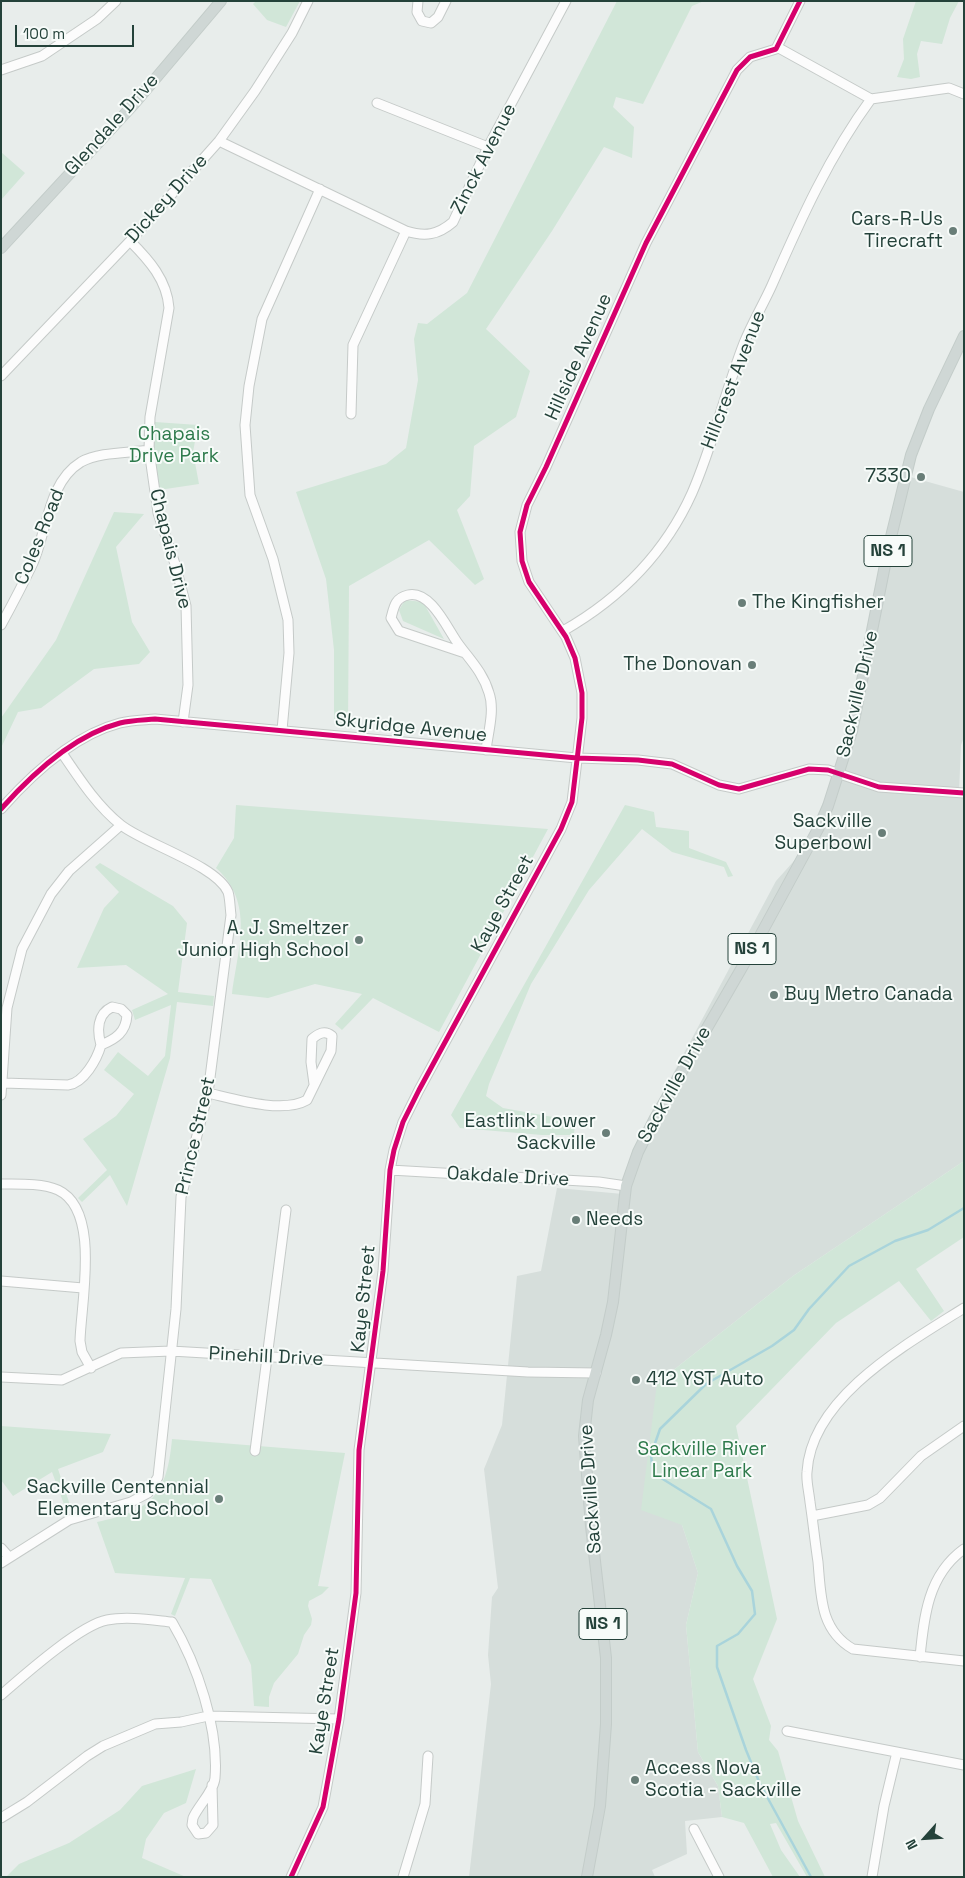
<!DOCTYPE html>
<html>
<head>
<meta charset="utf-8">
<style>
  body { margin:0 }
  #map { position:relative; width:965px; height:1878px; overflow:hidden; background:#e8edeb; font-family:"Space Grotesk",sans-serif }
  canvas { display:block }
  .frame { position:absolute; inset:0; border:2px solid #24423a; pointer-events:none }
  .north { position:absolute; left:900px; top:1813px; width:50px; height:50px; -webkit-text-stroke:4px #f7fbf9; paint-order:stroke; rotate:244deg; font-size:14px; font-weight:700; line-height:20px; text-align:center; color:#24423a }
  .north::after { content:''; display:block; margin:auto; width:18px; height:22px; background:#24423a; clip-path:polygon(50% 0,100% 100%,50% 72%,0 100%) }
  .scale { position:absolute; left:15px; top:25px; width:119px; height:22px; box-sizing:border-box; border:2px solid #24423a; border-top:0; padding-left:6px; font-size:15px; line-height:18px; white-space:nowrap; color:#24423a; -webkit-text-stroke:4px #f7fbf9; paint-order:stroke }
</style>
</head>
<body>
<div id="map">
<canvas width="965" height="1878"></canvas>
<div class="frame"></div>
<div class="north">N</div>
<div class="scale">100 m</div>
</div>
<script>
const ctx = document.querySelector('canvas').getContext('2d');
ctx.lineJoin = 'round';
function fill(path, color) {
  ctx.fillStyle = color;
  ctx.fill(path, 'evenodd');
}
function stroke(path, color, width, dash) {
  ctx.strokeStyle = color;
  ctx.lineWidth = width;
  ctx.lineCap = dash ? 'butt' : 'round';
  ctx.setLineDash(dash || []);
  ctx.stroke(path);
}
function label(font, color, halo, rows, align = 'center') {
  ctx.font = font + ' "Space Grotesk",sans-serif';
  ctx.lineWidth = 4;
  ctx.setLineDash([]);
  ctx.textBaseline = 'middle';
  ctx.strokeStyle = halo;
  ctx.fillStyle = color;
  for (const [text, x, y, turn = 0] of rows) {
    ctx.save();
    ctx.translate(x, y);
    ctx.rotate((+turn || 0) * Math.PI / 180);
    ctx.textAlign = isNaN(turn) ? turn : align;
    if (halo) ctx.strokeText(text, 0, 0);
    ctx.fillText(text, 0, 0);
    ctx.restore();
  }
}
fill(new Path2D(`
  M907,476l57,16v245l-3,8 -2,47 5,1v368l-171,115 -136,107 25,142 16,48 -12,52 12,127 20,34 4,31 -37,4 2,33 -35,16 3,7h-186l22,-193 -3,-29 4,-58 6,-9 -14,-119 18,-44 15,-149 24,-5 16,-83 66,6 20,-64 133,-249 42,-47 25,-71z`), '#d6dedb');
fill(new Path2D(`
  M256,1h44l-14,26 -19,-7 -14,-16z
  M617,1h87l-12,5 -49,98 -27,-7 -3,10 21,20 -2,31 -28,-11 -52,84 -66,98 44,42 -14,46 -42,29 -4,50 -13,14 27,69 -9,6 -46,-45 -80,46 -1,142 -14,-3v-75l-8,-71 -30,-87 90,-28 20,-16 12,-68 -4,-41 4,-16 9,1 40,-31z
  M916,1h43l-9,17 -8,26 -21,-3 -4,13 3,23 -9,2 -14,-2 7,-18 -1,-20z
  M1,152l24,21 -24,27z
  M155,422l43,3 -5,27 6,32 -40,6 -6,-47z
  M114,512l30,2 -28,33 16,75 18,30 -11,12 -45,5 -53,39 -23,4 -17,36v-30l55,-78z
  M405,600l18,2 21,37 -41,-18 -4,-11z
  M236,805l312,24 -109,203 -66,-34 -31,32 -7,-6 27,-30 -47,-10 -47,14 -36,-4c6,-46 23,-91 -16,-126l18,-30z
  M625,805l29,7 2,15 33,4v17l37,14 7,14 -5,1 -4,-10 -52,-15 -30,-23 -53,61 -58,94 -42,100 -3,12 17,12 72,13 -1,14h-32l-82,-7 -9,-13z
  M100,863l73,43 14,17 -9,69 36,4 -1,10 -36,-4 -7,56 -43,148 -17,-31 -28,27 -4,-4 29,-28 -24,-31 33,-23 18,-22 -30,-24 14,-18 30,24 17,-20 6,-51 -36,15 -3,-10 36,-16 -42,-29 -49,3 27,-60 15,-16 -24,-25z
  M964,1161v76l-48,32 28,42 -13,10 -32,-40 -63,42 -100,103 41,193 -24,60 18,47 -2,14 9,11 20,70 27,56h-18l-31,-54 -6,1 11,26 19,27h-27l-29,-54 -22,-6 -4,-31 -20,-34 -12,-127 12,-52 -16,-48 -41,-15 16,-127 136,-107z
  M1,1426l110,8 -8,18 -45,17 12,36 -5,2 -13,-35 -39,24 -12,-16z
  M172,1439l173,14 -27,133 11,1 -7,7 -13,7 -1,5 4,13 -1,6 -7,10 -6,19 -24,29 -5,14v10l-15,-1 -3,-41 -40,-86 -21,-1 -15,38 -4,-2 14,-36 -70,-5 -18,-51c54,-11 70,-27 75,-83z
  M196,1769l-10,34 -22,10 -18,26 -4,19 44,19h-180l13,-13 50,-21 51,-33 22,-24z`), '#d1e6d8');
stroke(new Path2D(`
  M811,1877l-51,-93 -14,-34 -29,-83v-21l21,-12 17,-20 -3,-23 -15,-25 -26,-57 -58,-36 -2,-18 9,-26 46,-45 66,-38 22,-16 15,-21 40,-43 46,-25 33,-11 36,-22`), '#a9d4db', 2.5);
const minor = new Path2D(`
  M418,1l-1,11 5,9 9,2 7,-6 8,-16
  M777,47l94,52 78,-11 15,6
  M1,70l41,-14 55,-37 19,-18
  M377,103l111,44
  M219,141l187,90c19,6 32,4 47,-9l35,-75 78,-146
  M130,241c19,19 37,39 39,67l-19,109 -1,33 9,63 17,51 11,42 2,79 -5,37
  M1,376l129,-135 89,-100 36,-50 37,-58 16,-32
  M351,414l2,-69 53,-114
  M1,625c11,-20 22,-41 32,-62 14,-32 15,-81 48,-101 18,-10 47,-9 68,-12
  M563,631c56,-32 102,-78 129,-138 21,-48 33,-101 52,-150 8,-20 19,-38 28,-58 28,-64 57,-129 99,-186
  M465,653l-66,-22 -8,-13c3,-11 4,-20 17,-23 22,-5 38,31 49,47 12,17 26,30 32,51 6,17 -1,40 -3,57
  M282,730l7,-77 -1,-33 -15,-61 -23,-64 -5,-70 4,-39 13,-67 58,-130
  M1,809c31,-35 73,-74 119,-86 11,-3 24,-3 35,-4l422,39 61,2 34,4 47,21 20,4 70,-20 19,1 51,17 85,6
  M3,1083l65,2c16,-2 29,-26 33,-40 15,-6 25,-13 26,-30l-6,-6 -9,-2c-15,7 -15,24 -11,38
  M208,1093c26,6 75,21 99,7l24,-49 1,-15c-7,-6 -13,-3 -20,3l-1,23 3,22
  M1,1095l6,-87 15,-59 29,-55 18,-23 52,-46
  M390,1170l209,12 27,4
  M1,1184c18,0 41,-1 57,6 43,20 23,112 22,151l2,11 9,16
  M1,1281l82,7
  M964,1308c-57,36 -153,89 -157,164 -1,9 2,20 3,30 3,20 5,40 8,60 3,34 2,68 35,87l111,12
  M1,1377l61,3 59,-27 50,-2 357,21 68,1
  M255,1451l31,-241
  M812,1516l56,-11 12,-7 41,-42 43,-30
  M1,1548l8,9
  M1,1563l68,-43 62,-18 17,-9 10,-16 18,-168 5,-112 27,-104 23,-178c-1,-7 -1,-17 -3,-23 -12,-27 -83,-48 -107,-67 -24,-19 -42,-47 -59,-72
  M920,1657c4,-41 8,-82 44,-108
  M1,1695c22,-19 79,-70 106,-75 20,-4 45,0 65,2 25,42 47,107 43,156 -1,13 -17,28 -22,40l-1,7 6,9 8,-1 7,-8 -1,-40
  M787,1731l177,34
  M1,1818l26,-16 60,-46 16,-10 52,-22 26,-2 27,-6 131,3
  M694,1829l25,48
  M291,1877l32,-70 16,-88 17,-126 3,-143 24,-179 7,-101 4,-20 9,-28 16,-32 142,-261 11,-27 10,-84v-25l-7,-35 -9,-21 -37,-55 -7,-21 -2,-29 7,-27 19,-38 100,-224 91,-173 13,-13 26,-8 24,-48
  M403,1877l22,-73 3,-48
  M872,1877l12,-71 13,-54`);
const major = new Path2D(`
  M1,248l133,-144 87,-103
  M587,1877l13,-71 6,-82v-66l-15,-132 -7,-90 4,-36 18,-65 7,-33 13,-116 12,-34 17,-34 100,-173 63,-116 10,-23 24,-75 37,-186 22,-90 18,-46 35,-73`);
stroke(minor, '#c5cac8', 11);
stroke(major, '#c3ccc9', 12);
stroke(minor, '#fcfcfc', 9);
stroke(major, '#cfd7d5', 10);
stroke(new Path2D(`
  M1,809c31,-35 73,-74 119,-86 11,-3 24,-3 35,-4l422,39 61,2 34,4 47,21 20,4 70,-20 19,1 51,17 85,6
  M291,1877l32,-70 16,-88 17,-126 3,-143 24,-179 7,-101 4,-20 9,-28 16,-32 142,-261 11,-27 10,-84v-25l-7,-35 -9,-21 -37,-55 -7,-21 -2,-29 7,-27 19,-38 100,-224 91,-173 13,-13 26,-8 24,-48`), '#d6006c', 5);
for (const [x, y, r, color] of [
  [953,231,5,"#697e78"],
  [921,477,5,"#697e78"],
  [742,603,5,"#697e78"],
  [752,665,5,"#697e78"],
  [882,833,5,"#697e78"],
  [359,940,5,"#697e78"],
  [774,995,5,"#697e78"],
  [606,1133,5,"#697e78"],
  [576,1220,5,"#697e78"],
  [636,1380,5,"#697e78"],
  [219,1499,5,"#697e78"],
  [635,1780,5,"#697e78"]
]) {
  const dot = new Path2D();
  dot.arc(x, y, r, 0, 2 * Math.PI);
  ctx.fillStyle = color;
  ctx.fill(dot);
  stroke(dot, '#f7fbf9', 2);
}
for (const [x, y, w] of [
  [888,551,48],
  [752,949,48],
  [603,1624,48]
]) {
  const box = new Path2D();
  box.roundRect(x - w / 2, y - 15.5, w, 31, 4);
  ctx.fillStyle = '#f7fbf9';
  ctx.fill(box);
  stroke(box, '#24423a', 1);
}
label('bold 18px', '#24423a', null, [
  ["NS 1",888,551],
  ["NS 1",752,949],
  ["NS 1",603,1624]
]);
label('19px', '#24423a', '#f7fbf9', [
  ["Glendale Drive",112,125,-48],
  ["Zinck Avenue",484,159,-63],
  ["Dickey Drive",167,199,-48],
  ["Hillside Avenue",579,357,-66],
  ["Hillcrest Avenue",734,380,-69],
  ["Coles Road",40,537,-68],
  ["Chapais Drive",170,549,76],
  ["Sackville Drive",858,694,-77],
  ["Skyridge Avenue",411,728,6],
  ["Kaye Street",503,904,-61],
  ["Sackville Drive",675,1085,-61],
  ["Prince Street",196,1136,-77],
  ["Oakdale Drive",508,1177,3],
  ["Kaye Street",364,1299,-84],
  ["Pinehill Drive",266,1357,3],
  ["Sackville Drive",591,1489,-94],
  ["Kaye Street",325,1701,-81]
]);
label('19px', '#24423a', '#f7fbf9', [
  ["Cars-R-Us",943,220],
  ["Tirecraft",943,242],
  ["7330",911,477],
  ["The Kingfisher",752,603,"left"],
  ["The Donovan",742,665],
  ["Sackville",872,822],
  ["Superbowl",872,844],
  ["A. J. Smeltzer",349,929],
  ["Junior High School",349,951],
  ["Buy Metro Canada",784,995,"left"],
  ["Eastlink Lower",596,1122],
  ["Sackville",596,1144],
  ["Needs",586,1220,"left"],
  ["412 YST Auto",646,1380,"left"],
  ["Sackville Centennial",209,1488],
  ["Elementary School",209,1510],
  ["Access Nova",645,1769,"left"],
  ["Scotia - Sackville",645,1791,"left"]
], 'right');
label('19px', '#2d7a4b', '#f7fbf9', [
  ["Chapais",174,435],
  ["Drive Park",174,457],
  ["Sackville River",702,1450],
  ["Linear Park",702,1472]
]);
</script>
</body>
</html>
